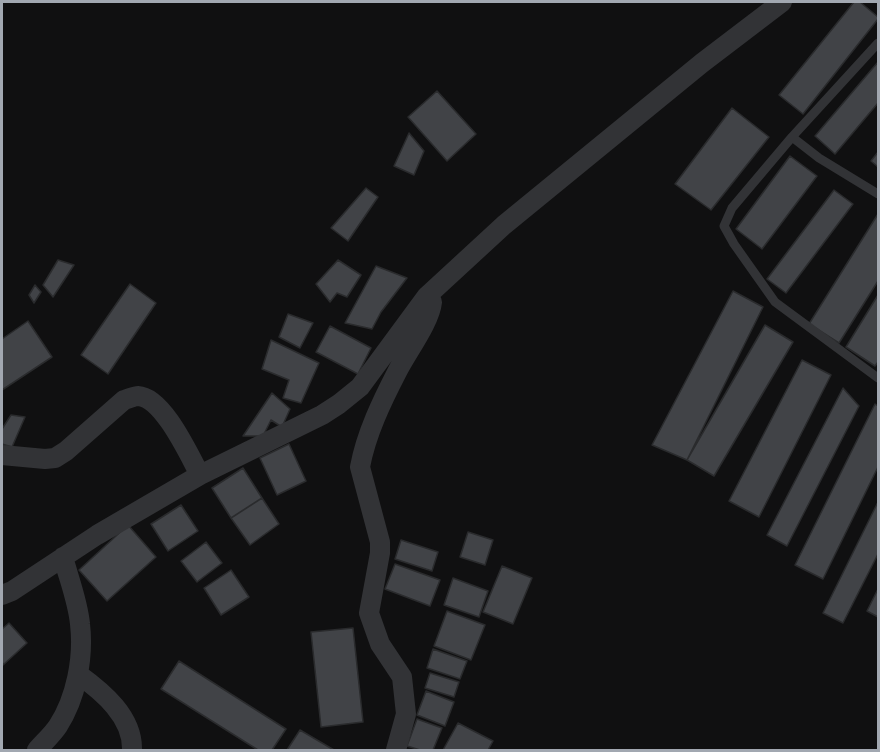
<!DOCTYPE html>
<html>
<head>
<meta charset="utf-8">
<style>
  body { margin:0 }
  #map { position:relative; width:880px; height:752px; overflow:hidden; background:#101011; font-family:"Space Grotesk",sans-serif }
  canvas { display:block }
  .frame { position:absolute; inset:0; border:3px solid #a2a8b1; pointer-events:none }
</style>
</head>
<body>
<div id="map">
<canvas width="880" height="752"></canvas>
<div class="frame"></div>
</div>
<script>
const ctx = document.querySelector('canvas').getContext('2d');
ctx.lineJoin = 'round';
function fill(path, color) {
  ctx.fillStyle = color;
  ctx.fill(path, 'evenodd');
}
function stroke(path, color, width, dash) {
  ctx.strokeStyle = color;
  ctx.lineWidth = width;
  ctx.lineCap = dash ? 'butt' : 'round';
  ctx.setLineDash(dash || []);
  ctx.stroke(path);
}
const building = new Path2D(`
  M854,2h6l18,15v2l-75,95 -24,-19z
  M878,62v41l-43,51 -20,-18z
  M437,91l39,43 -29,27 -39,-44z
  M732,108l37,29 -58,73 -36,-26z
  M409,133l15,18 -10,24 -20,-9z
  M878,152v15l-7,-6z
  M790,156l27,20 -55,73 -26,-20z
  M366,188l12,9 -30,44 -17,-13z
  M834,190l19,14 -67,89 -19,-14z
  M878,214v67l-39,62 -30,-19z
  M58,260l16,5 -21,32 -10,-12z
  M338,260l23,15 -14,22 -10,-4 -7,9 -14,-18z
  M376,266l31,12 -26,34 -9,17 -27,-6z
  M130,284l26,19 -48,71 -27,-19z
  M35,285l6,7 -7,11 -5,-8z
  M733,291l30,16 -76,153 -35,-15z
  M878,295v67l-3,4 -29,-19z
  M288,314l25,9 -13,25 -21,-11z
  M28,321l24,36 -50,33v-51z
  M765,325l28,17 -79,134 -27,-16z
  M330,326l41,22 -13,26 -42,-22z
  M271,340l48,23 -18,40 -18,-5 6,-18 -27,-11z
  M802,360l29,15 -72,142 -30,-16z
  M843,388l16,18 -72,140 -20,-11z
  M272,393l18,16 -8,18 -11,-7 -8,16h-20z
  M875,404l3,2v61l-55,112 -28,-14z
  M11,415l14,2 -13,30 -10,-3v-15z
  M289,444l17,37 -29,14 -17,-37z
  M243,468l19,30 -31,20 -19,-30z
  M262,498l17,26 -29,21 -19,-27z
  M878,502v52l-35,69 -20,-10z
  M181,505l17,26 -30,20 -17,-27z
  M128,525l28,32 -49,44 -28,-31z
  M468,532l25,8 -8,25 -25,-8z
  M401,540l37,12 -6,19 -37,-12z
  M206,542l16,21 -25,19 -16,-21z
  M395,564l45,16 -10,26 -45,-17z
  M502,566l30,12 -19,46 -30,-12z
  M231,570l18,27 -28,18 -17,-27z
  M453,578l35,13 -9,26 -35,-12z
  M878,589v28l-11,-6z
  M447,611l38,14 -14,35 -37,-14z
  M9,623l18,20 -24,22 -1,-4v-32z
  M353,628l10,94 -42,5 -10,-95z
  M433,649l34,12 -7,18 -33,-11z
  M179,661l107,68 -14,21h-14l-97,-61z
  M430,673l29,9 -5,15 -29,-9z
  M426,691l28,11 -9,24 -28,-11z
  M417,719l25,9 -9,22h-13l-13,-4z
  M458,723l35,18 -5,9h-45z
  M300,730l34,20h-47z`);
fill(building, '#414347');
stroke(building, '#2a2b2d', 1.5);
stroke(new Path2D(`
  M792,137l86,-94
  M878,194l-59,-36 -27,-21 -60,71 -8,18 10,18 41,58 103,76`), '#323336', 9);
stroke(new Path2D(`
  M2,455l43,4 10,-1 11,-7 58,-51c5,-1 10,-4 14,-4 25,1 51,59 62,79
  M2,595l10,-4 85,-56 103,-60 122,-60 17,-11 21,-17 67,-91 77,-71 198,-162 80,-61
  M78,674c25,18 55,43 54,76
  M37,750c6,-7 15,-15 21,-24 18,-28 26,-68 22,-102 -2,-22 -11,-45 -17,-67
  M396,750l10,-36 -4,-37 -22,-33 -11,-31 11,-60v-11l-20,-75c6,-33 22,-66 37,-95 10,-20 33,-50 35,-70l-5,-6`), '#323336', 20);
</script>
</body>
</html>
